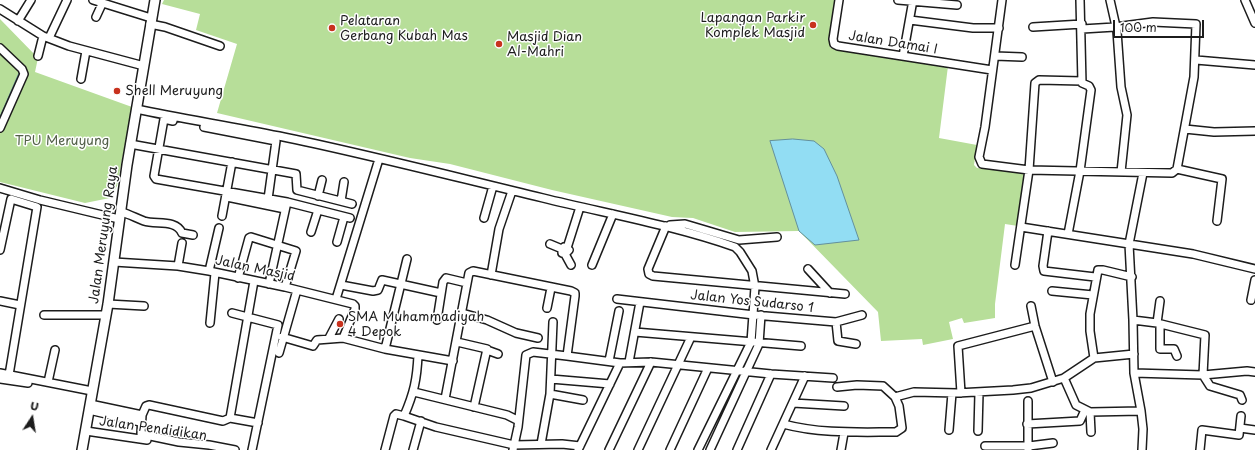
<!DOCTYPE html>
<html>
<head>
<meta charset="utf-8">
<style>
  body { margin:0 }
  #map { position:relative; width:1255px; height:450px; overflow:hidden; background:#fff; font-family:"Playpen Sans",sans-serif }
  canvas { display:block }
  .north { position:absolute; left:12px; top:398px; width:40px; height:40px; -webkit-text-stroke:3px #fff; paint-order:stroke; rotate:12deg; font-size:11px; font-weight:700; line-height:16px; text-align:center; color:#1c1c1c }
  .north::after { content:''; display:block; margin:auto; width:14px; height:18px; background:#1c1c1c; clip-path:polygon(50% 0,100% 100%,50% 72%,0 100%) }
  .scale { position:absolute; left:1113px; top:20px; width:91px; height:18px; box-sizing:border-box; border:2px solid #1c1c1c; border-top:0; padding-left:5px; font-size:12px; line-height:14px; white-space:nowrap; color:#1c1c1c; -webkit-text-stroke:3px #fff; paint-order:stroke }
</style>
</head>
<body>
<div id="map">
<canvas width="1255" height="450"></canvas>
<div class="north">U</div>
<div class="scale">100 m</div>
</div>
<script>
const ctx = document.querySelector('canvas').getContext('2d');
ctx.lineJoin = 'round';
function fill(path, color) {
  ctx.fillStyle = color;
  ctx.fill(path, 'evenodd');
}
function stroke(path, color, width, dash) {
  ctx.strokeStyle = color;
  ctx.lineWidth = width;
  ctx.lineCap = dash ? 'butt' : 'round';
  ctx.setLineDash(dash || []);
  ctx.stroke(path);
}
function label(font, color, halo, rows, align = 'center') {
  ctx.font = font + ' "Playpen Sans",sans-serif';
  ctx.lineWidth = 3;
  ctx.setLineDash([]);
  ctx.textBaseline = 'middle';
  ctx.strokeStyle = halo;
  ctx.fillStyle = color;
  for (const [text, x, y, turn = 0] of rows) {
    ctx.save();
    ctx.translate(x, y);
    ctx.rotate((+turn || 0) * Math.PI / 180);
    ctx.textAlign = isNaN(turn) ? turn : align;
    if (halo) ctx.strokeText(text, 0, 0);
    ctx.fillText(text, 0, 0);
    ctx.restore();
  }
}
fill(new Path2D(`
  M164,0h672l-6,48 118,18 -9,72 38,7 -3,20 3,3 50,5 -9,53 -13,-2 -10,80v14l-31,5 -2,-5 -13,4 4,17 -30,6 -1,-6 -41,2 -3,-29 -79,-81 -64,1 -42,-14 -21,-1 -120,-27 -102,-26 -40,-6 -193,-45 20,-69 -41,-14 4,-16 -38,-10z
  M0,19l38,39 -3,14 97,35 -15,79 -7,12 -25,5 -85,-21z`), '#b7de99');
const water = new Path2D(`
  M793,139l21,2 10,8 13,27 22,64 -44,5 -16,-14 -29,-90z`);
fill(water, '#92ddf3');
stroke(water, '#63909d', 1);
stroke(new Path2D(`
  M0,118l20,-46`), '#63909d', 2);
const minor = new Path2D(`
  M93,0l58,18
  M839,0l-6,39 1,5 4,2 154,24
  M898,0l59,5
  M1002,0l-17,127 -6,30 3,7 47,6 143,3 5,-4 17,-92 2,-53 -43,-2 -38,5 -33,2
  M1110,0l7,31 4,56 6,28 -6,57
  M1245,0l10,23
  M0,9l43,27 26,10 75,20
  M96,17l6,-13
  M910,20l63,8h26
  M18,21l13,-21
  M150,24l15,3 55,19
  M1033,27l49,-3
  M49,38l18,-38
  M0,48l22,21 2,5 -24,54
  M38,56l5,-20
  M903,56l10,-56
  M995,56l27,1
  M1196,60l59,5
  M81,79l5,-28
  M136,109c47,10 95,17 143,27 88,18 176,41 264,62 65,16 129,27 192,49l5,5 12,19 3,16 -4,55 -53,108
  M173,121l-9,-2 -10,57 2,3 131,23 63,16
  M204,127l72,14 -8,58
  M1185,129l29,3 41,-1
  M130,144l166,30 1,16 55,14
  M1177,169l45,10 -5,42
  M0,188l40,12 79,19
  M318,196l4,-16
  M227,197l58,12
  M341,201l3,-19
  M121,212c8,2 15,6 23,9 12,4 32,-2 38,12l11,2
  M222,216l10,-54
  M484,218l9,-32
  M670,225l15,-1 54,16 38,-3
  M666,226l-18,43 1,5 4,2 192,18
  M1021,227l172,27 62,15
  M1048,231l-5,35 1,5 51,6
  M311,232l7,-22
  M1068,234l12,-63 11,-81 -2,-4 -7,-3 -2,-83
  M337,242l7,-25
  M550,244l12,5
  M564,247l5,3 -4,4 -3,-1v-4z
  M567,248l13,-41
  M0,250l11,-51 26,8 -28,168
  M565,254l6,11
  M114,262l64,4 31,5 76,16 68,17 2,2v3l-12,29
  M592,265l21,-51
  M1015,265l14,-95 6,-87 4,-3 43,1
  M178,266l4,-23
  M808,269l22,24
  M209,271l10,-43
  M491,275l8,-46 13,-38
  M238,278l11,-40 2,-1 45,14 -11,36
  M269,284l18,-82
  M341,285l32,6 5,-1 4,-10 59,13
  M1052,291l41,4
  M336,299l43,-140
  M617,299l137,16 82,7 26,-7
  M1251,300l4,-20
  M0,301l20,4
  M108,304l36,2
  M1031,306l4,20 18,56
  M547,308l4,-20
  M232,313l46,12 -26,125
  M462,313l25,7 29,13 22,5
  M44,315h62
  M437,320l6,-38 3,-4 21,5
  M1133,320l24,3 48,12 -2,40 7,11 30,9 2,5
  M836,322l2,19 18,3
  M210,323l5,-50
  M1157,323l3,-22
  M1160,324v25h14l3,7
  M635,332l166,14
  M282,337l31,9 4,-6 26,-2 42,11 68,12
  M329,338l10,-19
  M457,342l30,7 -13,58
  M385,349l22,-90
  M487,350l11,4
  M279,353l18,-63
  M1094,358l-4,-27v-17l8,-44h5l29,7
  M609,361l10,-50
  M629,362l11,-60
  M620,363l31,-1 120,12 62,4
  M0,373l92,18
  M1134,373l69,2 44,-4 8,1
  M1064,378l30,-20 40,-4
  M0,379l28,4
  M551,379l59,5
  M48,382l7,-32
  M837,387l20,-2 26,1 12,11
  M414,392l93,23 10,5
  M961,393l-3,-47 77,-20
  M550,394l33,6
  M445,399l24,-126 4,-2 98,20 4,2v3l-8,60 53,7 -42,87
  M793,403l51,3
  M90,404l52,11
  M89,410l51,12
  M1141,411l-7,-38 -1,-53 -4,-76 14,-71
  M1090,412l1,20
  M404,416l32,11 78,18 48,-1 18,2
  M230,418l24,-137
  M783,424c38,10 75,8 113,8l6,-4 -3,-22 -4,-9 19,-5 43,1 56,-3 18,-2 33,-10 12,27 14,7 51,-1 2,18 -1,21
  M1027,424l53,-3 5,-11
  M1240,428l15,2
  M949,430l3,-37
  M86,431l61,9
  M978,431l1,-38
  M541,444l9,-50 3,-72
  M985,446h44l24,-3
  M235,450l-26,-5 -30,-3 -38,-8 1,-19 4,-9 3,-1 74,16 7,-3 28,5
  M385,450l9,-34 2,-2 8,2c10,-23 13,-37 14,-61
  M413,450l8,-29
  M513,450l5,-23 8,-72 7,-3 34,4
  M609,450l42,-88
  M638,450l53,-113
  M670,450l38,-82
  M710,450l49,-106 2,-29
  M737,450l34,-76
  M771,450l34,-74
  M841,450l3,-17
  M1028,450v-49
  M1200,450l2,-20 37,5 2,-19`);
const secondary = new Path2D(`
  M82,450l26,-146 19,-139 28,-165`);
stroke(minor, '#1c1c1c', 10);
stroke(secondary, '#1c1c1c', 12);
stroke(minor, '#fff', 7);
stroke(secondary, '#fff', 9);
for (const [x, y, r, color] of [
  [813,25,4,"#c8321e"],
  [332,28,4,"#c8321e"],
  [499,44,4,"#c8321e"],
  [117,91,4,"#c8321e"],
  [340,324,4,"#c8321e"]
]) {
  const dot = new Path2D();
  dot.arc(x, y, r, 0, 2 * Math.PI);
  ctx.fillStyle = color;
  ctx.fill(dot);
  stroke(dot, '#fff', 1.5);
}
label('13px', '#1c1c1c', '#fff', [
  ["Lapangan Parkir",805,18,"right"],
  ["Komplek Masjid",805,33,"right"],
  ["Pelataran",340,21],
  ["Gerbang Kubah Mas",340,36],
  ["Masjid Dian",507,37],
  ["Al-Mahri",507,52],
  ["Shell Meruyung",125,91],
  ["SMA Muhammadiyah",348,317],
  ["4 Depok",348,332]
], 'left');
label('13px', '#1c1c1c', '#fff', [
  ["Jalan Damai I",893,43,9],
  ["Jalan Meruyung Raya",104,235,-82],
  ["Jalan Masjid",255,269,12],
  ["Jalan Yos Sudarso 1",752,302,6],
  ["Jalan Pendidikan",153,429,8]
]);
label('13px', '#526048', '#fff', [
  ["TPU Meruyung",62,141]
]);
</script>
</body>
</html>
